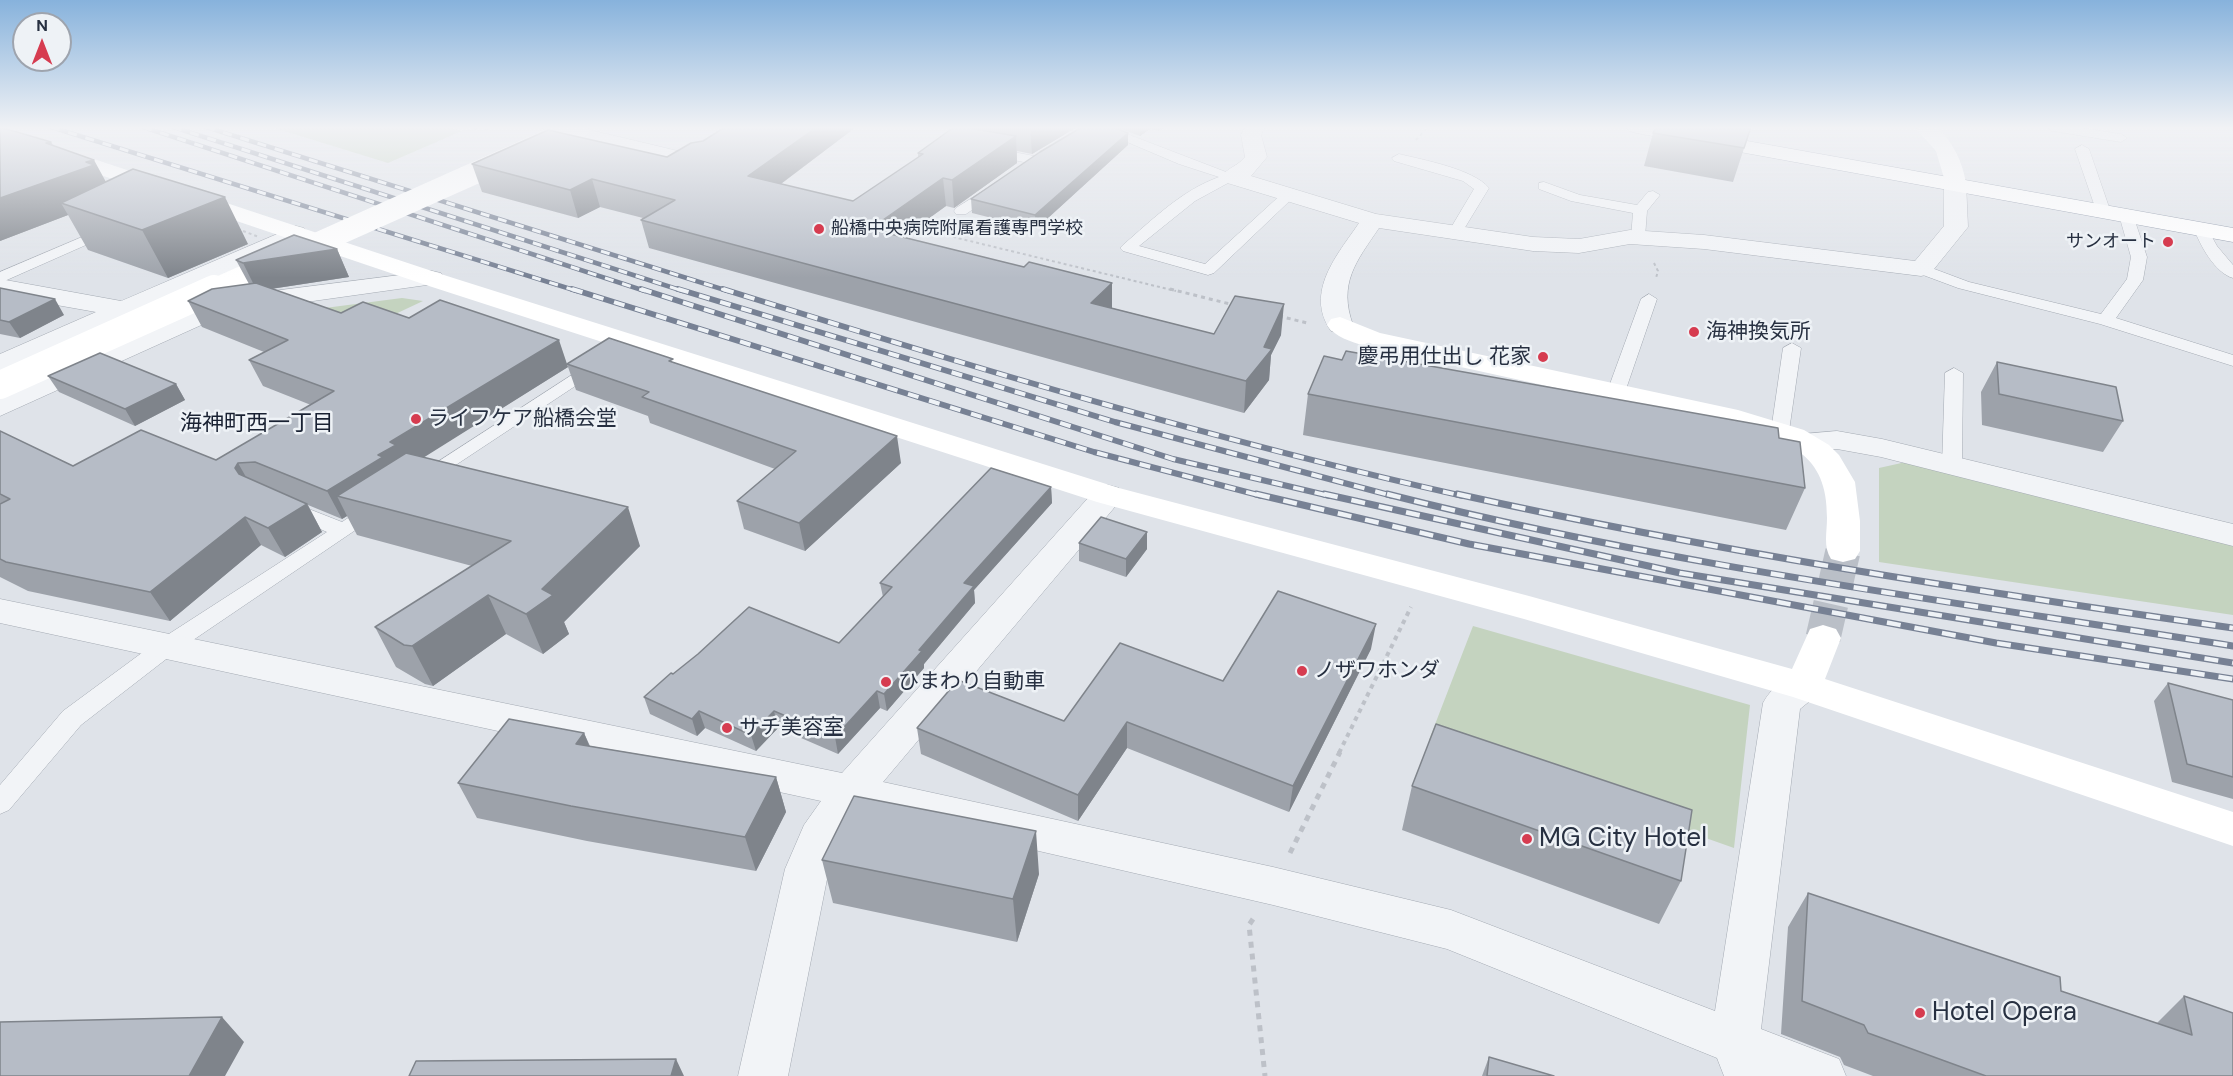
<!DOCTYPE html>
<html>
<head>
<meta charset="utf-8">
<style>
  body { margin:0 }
  #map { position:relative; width:2233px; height:1076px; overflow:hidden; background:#dfe3e9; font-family:"DM Sans",sans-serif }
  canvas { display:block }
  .north { position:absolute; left:12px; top:12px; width:60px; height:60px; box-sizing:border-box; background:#eef2f6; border:2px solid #9ea4ae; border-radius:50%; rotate:0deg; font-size:16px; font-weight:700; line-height:24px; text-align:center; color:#273041 }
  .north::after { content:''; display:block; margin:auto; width:21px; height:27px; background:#d63c50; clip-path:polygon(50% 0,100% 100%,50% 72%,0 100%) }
</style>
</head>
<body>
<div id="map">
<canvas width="2233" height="1076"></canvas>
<div class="north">N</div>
</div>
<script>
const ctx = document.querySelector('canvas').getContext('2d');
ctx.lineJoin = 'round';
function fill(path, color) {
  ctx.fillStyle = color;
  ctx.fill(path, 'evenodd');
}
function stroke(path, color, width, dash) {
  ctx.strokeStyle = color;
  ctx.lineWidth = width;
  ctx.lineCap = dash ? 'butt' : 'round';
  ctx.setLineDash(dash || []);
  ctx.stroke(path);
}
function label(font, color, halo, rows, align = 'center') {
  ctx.font = font + ' "DM Sans","Noto Sans JP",sans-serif';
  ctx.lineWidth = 5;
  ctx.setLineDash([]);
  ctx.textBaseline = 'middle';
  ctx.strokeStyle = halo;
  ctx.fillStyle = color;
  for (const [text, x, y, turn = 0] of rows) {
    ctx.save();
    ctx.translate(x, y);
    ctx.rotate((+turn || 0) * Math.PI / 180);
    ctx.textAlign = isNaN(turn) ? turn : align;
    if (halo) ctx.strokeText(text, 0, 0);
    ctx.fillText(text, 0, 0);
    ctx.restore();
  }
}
fill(new Path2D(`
  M271,127h176l15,4 -74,32z
  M402,298l21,3 -68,32 -61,-21z
  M1906,462l327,81v72l-354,-53v-94z
  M1473,626l277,79 -16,143 -305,-108z`), '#c4d3bf');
stroke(new Path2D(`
  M1823,638l20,-87`), '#babfc7', 35, [35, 18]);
const lane = new Path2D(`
  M1092,127h17l130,50 -44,24 -56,45 66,18 81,-74 5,-1 7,4 -84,80 -6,2 -85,-24 -3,-3 3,-3c29,-25 59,-55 96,-68l-40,-13z
  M2046,127h30l45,7 6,4 -6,4 -69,-11z
  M2082,145l7,4 21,61 -2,3 -5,1 -7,-4 -21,-61z
  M988,147l46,9 7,4 -7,4 -51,-10 -2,-3z
  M1399,154c25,6 74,15 90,34l-28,46h-10l-2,-3 25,-42 -11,-8 -69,-20 -2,-3z
  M1544,182l36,13 57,10 11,-13 5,-1 7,4 -13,16 -2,26 -7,4 -7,-4 2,-24 -62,-12 -32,-12v-6z
  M993,185l5,1v6l-32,22h-10l-2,-3 2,-3z
  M2126,211l7,4 14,42 -4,23 -27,38 117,37v11l-133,-42 -142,-36 -43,-16 -2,-3 8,-5 48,18 132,32 26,-35 4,-22 -12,-42z
  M2201,225l5,1 11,20 16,19v13c-18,-5 -33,-33 -39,-49z
  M108,226l5,1 2,3 -2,3 -113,50v-11z
  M1649,294l8,5 -32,93 -9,5 -6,-1 -3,-4 34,-93z
  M1792,343l9,5 -12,83 -9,6 -9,-6 12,-83z
  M595,360l6,1 3,4 -3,4 -171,113h-14l-3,-4z
  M1954,368l9,5 -1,93 -10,6 -10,-6 3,-93z
  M291,502l51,20 26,-17h14l3,5 -211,143 -93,72 -72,85 -9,4v-29l63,-74 95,-70 169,-109 -43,-19 -3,-5 3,-5z`);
const street = new Path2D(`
  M542,127h36l129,31 4,4 -4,4 -7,2 -155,-37z
  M1245,127h20l-4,8 6,22 -16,19 125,38 157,23 46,2 51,-9 74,5 211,26 29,-35v-43l3,-5h16l3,5 2,44 -38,47 -9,2 -217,-27 -74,-5 -51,9 -46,-2 -154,-23c-23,34 -41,55 -26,97l-4,6 -9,2 -9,-2c-27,-39 7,-77 28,-108l-135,-41 -3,-5c6,-9 17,-11 24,-20l-4,-22z
  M296,226l8,2 4,5 -4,5 -138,62 22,2 4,5 -4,5 22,-8 9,3 4,5 -4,5 -219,99v-20l187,-83 -58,3 -129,56v-18l96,-42 -96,-17v-16l121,22z
  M432,271l9,2 3,5 -3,5 -192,27 -9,-3 -4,-5 4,-5 9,-3z
  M1837,431l45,8 351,85v22l-352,-89 -44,-8 -34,1 -11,-3 -4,-6 4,-6z
  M1108,485l11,3 5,7 -5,7 -236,280 390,85 178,43 264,101 48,-308c11,-20 31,-34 53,-27l6,10 -6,10 -16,13 -39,320 78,30 7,17h-122l-7,-18 -270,-109 -174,-44 -412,-95 -23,34 -9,25 -41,207h-50l47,-207 19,-44 17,-24 -821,-178v-24l842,174 255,-285z`);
const highway = new Path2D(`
  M1626,127h43l564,101v14l-597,-109 -7,-2z`);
stroke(lane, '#a4aab3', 1);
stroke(street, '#a4aab3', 1);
stroke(highway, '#858fa1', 1);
stroke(new Path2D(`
  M392,127h27
  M468,127l15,4 10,-4
  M1416,140l12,-13
  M912,227l264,64
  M1654,263l4,8 -2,7`), '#bdc1c8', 2, [3, 3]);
stroke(new Path2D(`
  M1170,289l64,16
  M1279,316l28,7`), '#bdc1c8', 3, [4, 4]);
stroke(new Path2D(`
  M1339,753l72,-146`), '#bdc1c8', 4, [4.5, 4.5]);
stroke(new Path2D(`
  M1290,853l50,-101
  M1253,919l-4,6 16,151`), '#bdc1c8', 5, [6, 6]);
fill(lane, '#f2f4f7');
fill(street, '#f2f4f7');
fill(new Path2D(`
  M1915,127h22c16,16 25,33 29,56l-3,5h-16l-11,-37z
  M0,128l447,148 672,212 410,108 263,73 18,-40 13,-4 13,4 5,9 -16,41 408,133v34l-440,-149 -269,-78 -427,-117 -668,-216 -429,-145z
  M1340,317l40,16 358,77 66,20 25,15 10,10 16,27 5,39v30l-5,8 -12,3 -12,-3c-8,-12 -4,-27 -4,-41 1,-65 -39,-77 -93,-91l-369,-81c-15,-5 -29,-8 -38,-21l4,-6z`), '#fff');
fill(highway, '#fff');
const railFar2 = new Path2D(`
  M51,127l526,164
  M143,127l502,164
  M173,127l510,164
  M206,127l522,164`);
const railFar1 = new Path2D(`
  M572,289l522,163 168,44
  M641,289l532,170 157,37
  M678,289l437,133 278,74
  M723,289c245,77 490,151 740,207`);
const rail = new Path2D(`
  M1256,494l213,50 527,99 237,36
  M1324,494l356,79 553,90
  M1387,494c278,71 563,107 846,152
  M1457,494c256,57 516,97 776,134`);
stroke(railFar2, '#778194', 4.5);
stroke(railFar1, '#778194', 6);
stroke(rail, '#778194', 7);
stroke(railFar2, '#eef2f6', 3, [9]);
stroke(railFar1, '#eef2f6', 4, [11]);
stroke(rail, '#eef2f6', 4.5, [14]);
stroke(new Path2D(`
  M243,231l16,6`), '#bdc1c8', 2, [3, 3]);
stroke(new Path2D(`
  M211,291l367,-164`), '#fff', 22);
stroke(new Path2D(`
  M0,385l214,-96`), '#fff', 28);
fill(new Path2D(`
  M0,127l53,19 53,36 142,62 -80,34 -80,-28 -20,-35 -68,26z
  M725,127h131l-75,57 72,17 65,-43v-5l36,-26h123l-45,27 -15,-3v12l-63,45 -8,-2 -43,31 209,71 102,26 67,1 -10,20 -2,25 -25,33 -595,-165 -8,-28 2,-2 -43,-11 -22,11 -96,-26 -10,-28 195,-7 36,-16z
  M1115,127h50l-7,4 -8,-2 -10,7z
  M1751,127l-18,55 -89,-16 9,-33z
  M1128,145l-92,84 -64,-16 -1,-14z
  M337,249l12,28 -78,12 70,24 68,5 159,49 -145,90 217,89 -76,76 5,12 -26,20 -37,-20 -73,52 -8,-2 -29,-17 -21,-40 97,-61 -115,-31 -10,-19 -5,3 -34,-14 14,27 -37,25 -24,-12 -91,76 -142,-30 -28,-14v-146l73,35 143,-6 95,-55 -48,-19 -14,-26 15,-8 -62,-25 -14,-26 61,-17 -13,-24z
  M0,288l64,27 -44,23 -20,-4z
  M1997,362l126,59 -20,31 -121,-27 -1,-33z
  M673,363l228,100 -96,88 -61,-22 -7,-28 38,-32 -125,-46 -2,-7 -72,-26 -9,-26z
  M48,376l128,8 9,16 -50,26 -76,-34z
  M1308,394l471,44 26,50 -19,42 -483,-95z
  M1051,487l1,16 -78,87 1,13 -51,61v4l-37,43 -7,-3 -42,46 -60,-26 -22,23 -51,-23 -8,8 -47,-22 -6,-17 29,-23 166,-31 44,-46 -3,-14z
  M1147,532v17l-21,28 -47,-16v-18z
  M1371,649l-82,163 -162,-64 -49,73 -157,-67 -4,-26 147,-7 159,-40z
  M2168,683l65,17v99l-61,-17 -18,-81z
  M584,733l6,13 186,31 10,35 -30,59 -169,-30 -110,-23 -19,-35z
  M1412,786l269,95 -22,43 -257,-94z
  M822,860l217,14 -22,68 -184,-39z
  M1808,893l253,98 96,32 27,-27 49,80h-360l-29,-11 -4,-8 -59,-23 7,-107z
  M1489,1057l65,19h-72z`), '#9da2aa');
fill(new Path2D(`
  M817,127h39l-102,77 -6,-28z
  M1030,127h47l-45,27z
  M1140,127h10v2l-10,7z
  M1158,127h7l-7,4z
  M1128,133v12l-92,84 -1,-14z
  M1016,136l1,27 -63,45 -2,-28z
  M51,142l18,32 17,-12 8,-2 18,33 -51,10 7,12 -68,26v-43l46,-55z
  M943,178l3,28 -72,52 -4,-29z
  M592,179l8,28 -22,11 -8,-28z
  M225,197l23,47 -80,34 -26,-48z
  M337,249l12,28 -92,14 -14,-28z
  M1112,283v30l-21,-10z
  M55,299l9,16 -44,23 -11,-16z
  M1284,304l-3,31 -10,20 -2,25 -25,33 2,-32z
  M559,340l9,27 -161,101 -70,28 10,20 -5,3 -15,-28 51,-36 12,-13z
  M176,384l9,16 -50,26 -10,-17z
  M897,436l4,27 -96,88 -6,-28z
  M238,463l16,28 -3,5 -16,-28z
  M1051,487l1,16 -78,87 1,13 -51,61v4l-37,43 -3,-17 35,-44 45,-67z
  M307,504l15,28 -37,25 -17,-29z
  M628,507l12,39 -76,76 5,12 -26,20 -17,-40 16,-25z
  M245,517l16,28 -91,76 -20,-29z
  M1147,532v17l-21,28v-18z
  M488,595l18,39 -73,52 -21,-40z
  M1376,624l-5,25 -82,163 4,-26z
  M877,691l3,17 -42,46 -3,-17z
  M699,711l6,17 -8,8 -5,-17z
  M774,711l4,17 -22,23 -5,-16z
  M1127,722v26l-49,73v-26z
  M584,733l14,34 -22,-23z
  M776,777l10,35 -30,59 -11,-34z
  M1036,831l3,43 -22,68 -4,-43z
  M222,1017l22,25 -19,34h-36z
  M676,1059l8,17h-13z`), '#7f848b');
const building = new Path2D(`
  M0,127l51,15 -5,1 48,17 -8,2 8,3 -94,33z
  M725,127h92l-69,49 105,25 70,-47 -5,-1 36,-26h20l1,2 41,7 -64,44 -9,-2 -73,51 154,38 5,-5 83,21 -21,20 123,31 21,-38 49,8 -20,43 8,2 -26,32 -605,-161 34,-20 -83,-21 -22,11 -98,-26 76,-34 119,27 24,-14 12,-2z
  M1082,127h31l15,6 -93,82 -64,-16 69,-47z
  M1656,127h95l-7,21 -91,-15z
  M133,169l92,28 -83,33 -81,-27z
  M294,235l43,14 -94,14 -7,-3z
  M256,283l85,30 22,-11 46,16 31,-18 119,40 -169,102 6,3 -18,10 5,2 -56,34 -72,-29 -17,1 -3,5 4,6 68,30 -39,24 -23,-11 -95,75 -144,-30 -6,-3v-55l10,-5 -10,-5v-63l73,35 68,-36 75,30 118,-69 -85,-31 39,-20 -100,-39 24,-12z
  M0,288l55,11 -46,23 -9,-2z
  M609,338l64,21 -4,2 228,75 -98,87 -62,-22 59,-50 -154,-54 7,-5 -82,-28z
  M1346,351l432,77 1,10 21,4 5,46 -497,-94 16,-38 18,4z
  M100,353l76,31 -51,25 -77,-33z
  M1997,362l119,25 7,34 -124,-27z
  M406,453l222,54 -86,82 11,6 -27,19 -38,-19 -76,51 -8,-1 -29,-18 136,-86 -174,-45z
  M991,468l60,19 -87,96 10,3 -55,64 3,1 -38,43 -7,-3 -42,46 -61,-26 -23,24 -52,-24 -7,8 -48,-22 27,-24 2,1 25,-20 51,-47 90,36 53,-56 -12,-4z
  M1101,517l46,15 -21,27 -47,-16z
  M1278,591l98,33 -83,162 -166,-64 -49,73 -161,-67 41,-48 106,41 56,-78 103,38z
  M2168,683l65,17v77l-46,-13z
  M509,719l75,14 -8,11 200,33 -31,60 -174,-31 -113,-23z
  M1436,724l256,86 -11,71 -269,-95z
  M854,796l182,35 -23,68 -191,-39z
  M1808,893l252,84 1,14 131,44 -8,-39 49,17v63h-247l-118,-43 -4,-8 -62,-24z
  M222,1017l-33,59h-189v-54z
  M1489,1057l65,19h-67z
  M676,1059l-5,17h-262l7,-15z`);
fill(building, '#b6bcc6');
stroke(building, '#7f848b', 1.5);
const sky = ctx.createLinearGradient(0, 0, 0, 278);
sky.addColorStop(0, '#87b2dc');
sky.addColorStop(0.46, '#f1f2f5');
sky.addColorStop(1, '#f1f2f500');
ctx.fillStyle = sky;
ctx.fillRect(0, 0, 2233, 278);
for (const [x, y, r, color] of [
  [819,229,6,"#d63c50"],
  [2168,242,6,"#d63c50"],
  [1694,332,6,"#d63c50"],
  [1543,357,6,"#d63c50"],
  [416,419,6,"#d63c50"],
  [1302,671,6,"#d63c50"],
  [886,682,6,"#d63c50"],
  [727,728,6,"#d63c50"],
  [1527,839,6,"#d63c50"],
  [1920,1013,6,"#d63c50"]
]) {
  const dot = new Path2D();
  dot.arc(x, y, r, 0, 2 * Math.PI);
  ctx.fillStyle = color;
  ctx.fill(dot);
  stroke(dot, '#eef2f6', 2);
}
label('18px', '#273041', '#eef2f6', [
  ["船橋中央病院附属看護専門学校",831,229],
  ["サンオート",2156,242,"right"]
], 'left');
label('21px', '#273041', '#eef2f6', [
  ["海神換気所",1706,332],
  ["慶弔用仕出し 花家",1531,357,"right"],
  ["ライフケア船橋会堂",428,419],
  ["ノザワホンダ",1314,671],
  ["ひまわり自動車",898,682],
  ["サチ美容室",739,728]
], 'left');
label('22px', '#192132', '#eef2f6', [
  ["海神町西一丁目",257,424]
]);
label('26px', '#273041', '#eef2f6', [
  ["MG City Hotel",1539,839],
  ["Hotel Opera",1932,1013]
], 'left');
</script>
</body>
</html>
